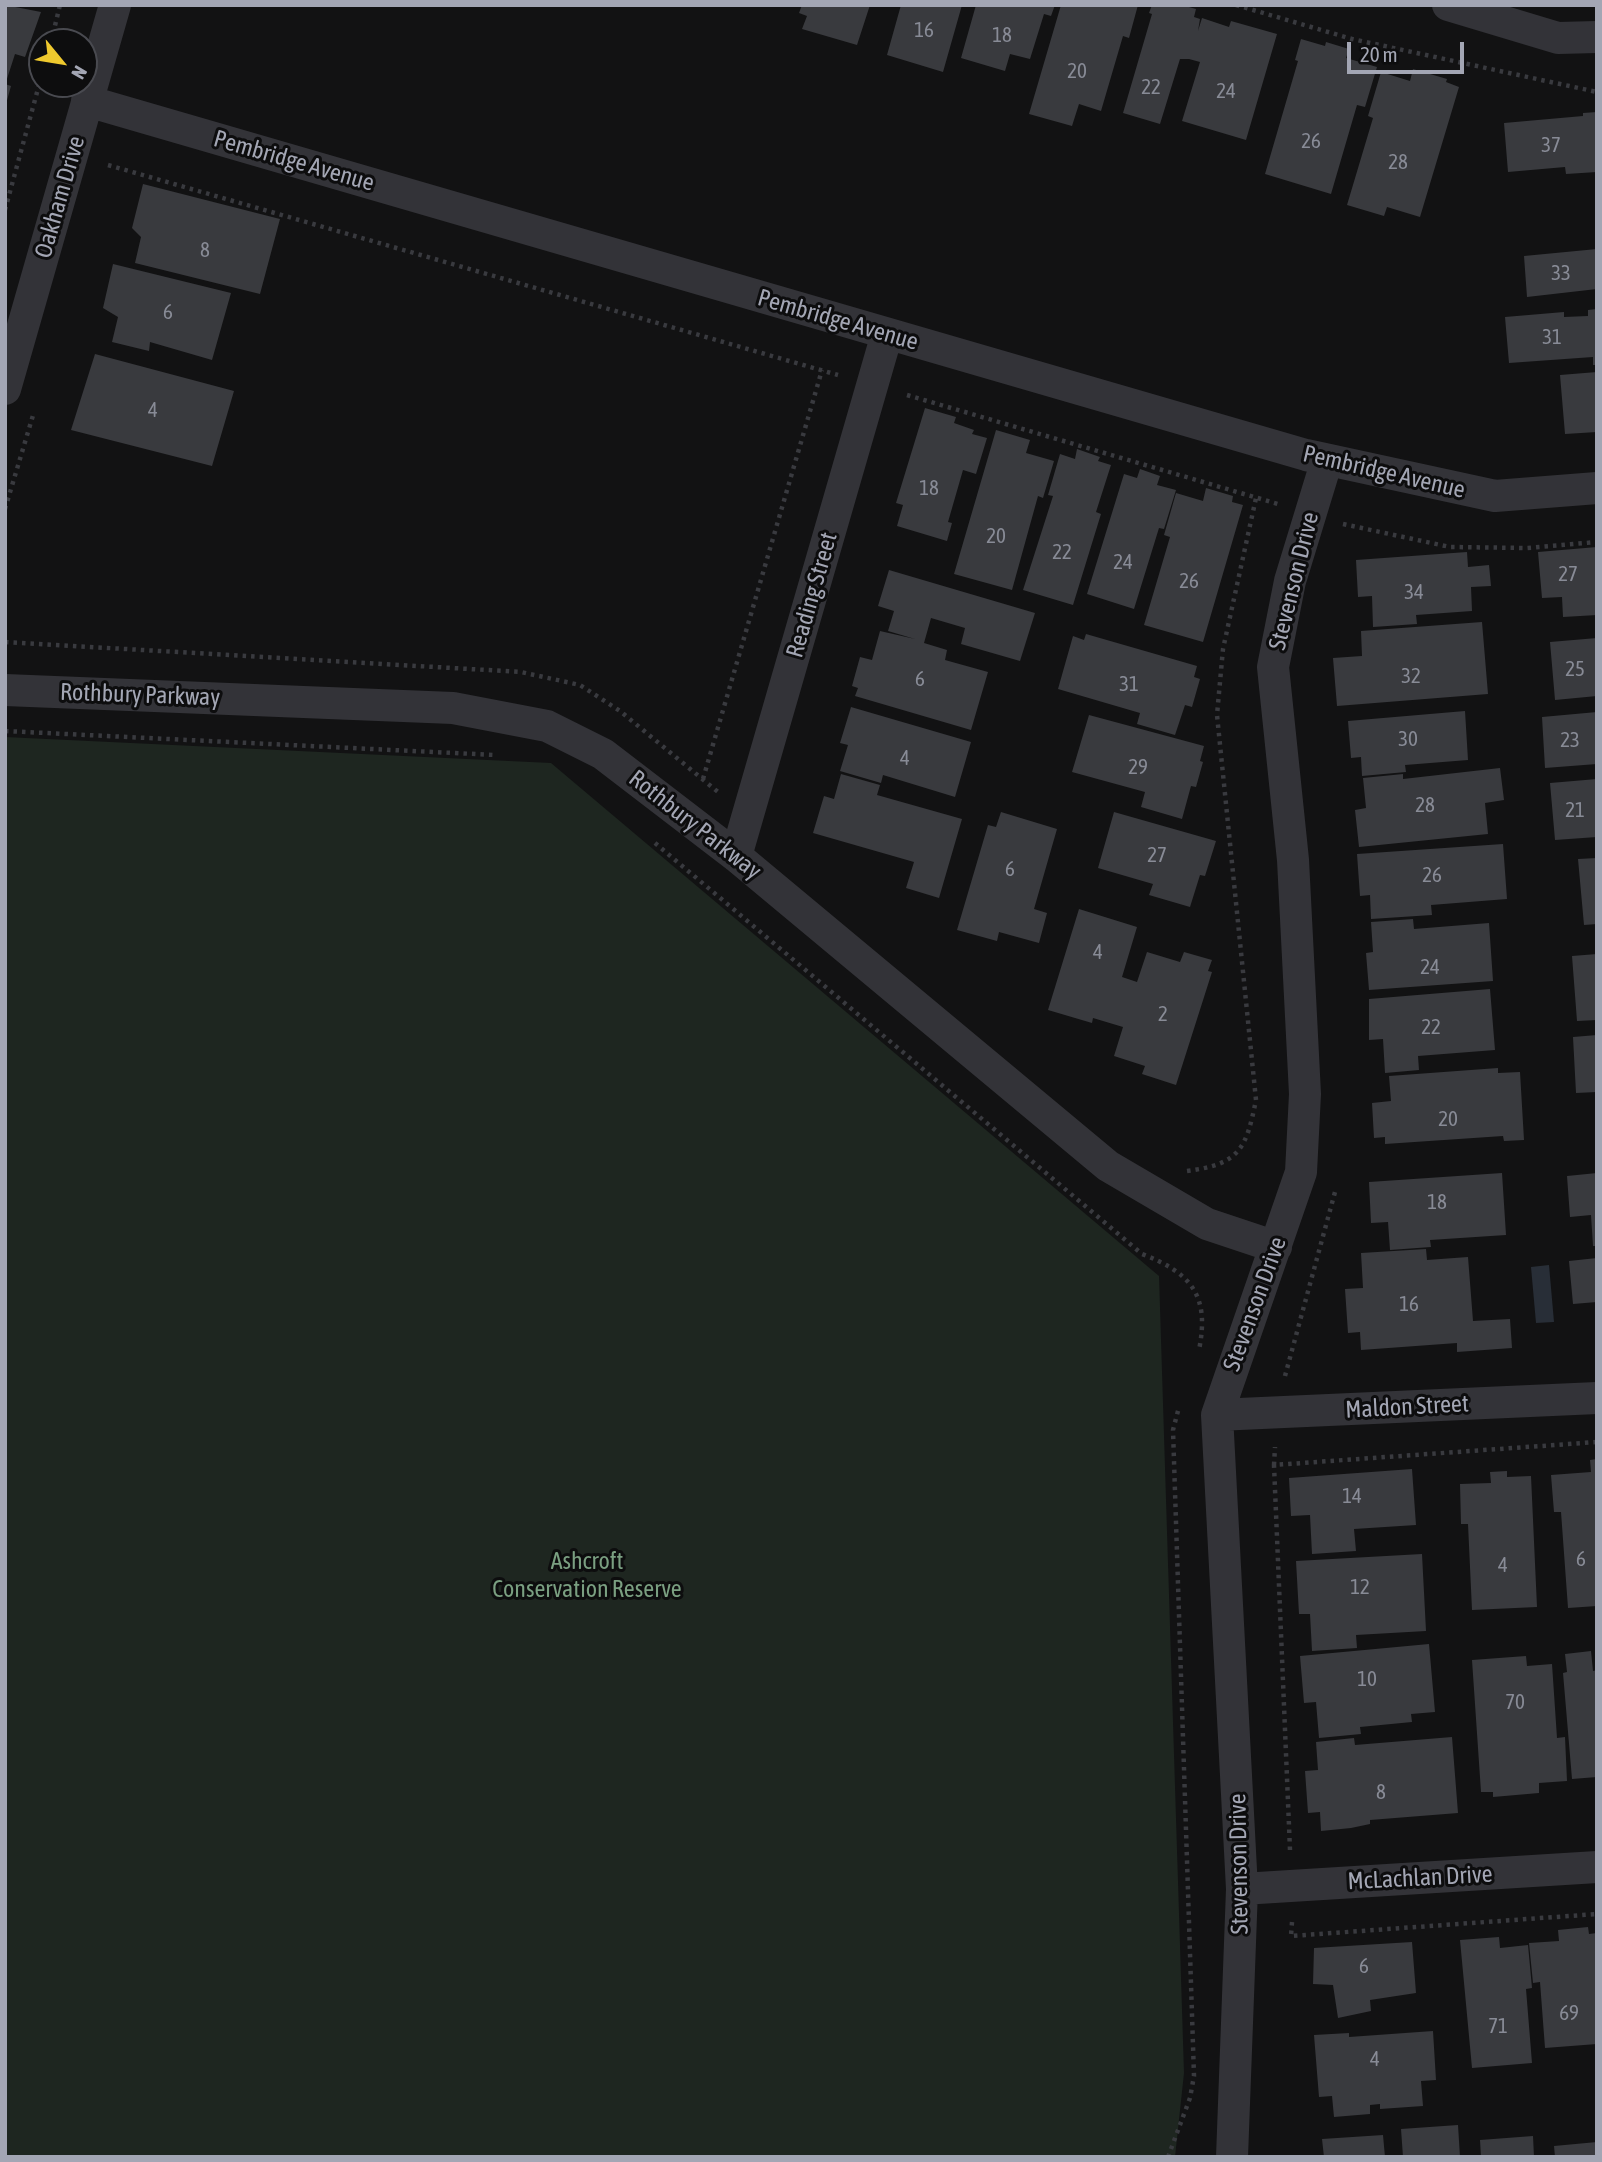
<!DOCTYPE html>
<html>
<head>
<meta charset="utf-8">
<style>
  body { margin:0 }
  #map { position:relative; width:1602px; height:2162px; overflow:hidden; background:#121213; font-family:"Asap Condensed",sans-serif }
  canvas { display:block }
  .frame { position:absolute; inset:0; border:7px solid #a3a6b4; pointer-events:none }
  .north { position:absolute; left:28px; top:28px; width:70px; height:70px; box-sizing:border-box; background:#0d0d0e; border:2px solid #494a50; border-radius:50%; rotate:120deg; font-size:19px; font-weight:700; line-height:28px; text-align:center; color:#a3a6b4 }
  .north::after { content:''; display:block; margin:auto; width:24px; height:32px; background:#efc92e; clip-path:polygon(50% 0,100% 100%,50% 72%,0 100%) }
  .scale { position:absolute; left:1347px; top:42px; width:117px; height:32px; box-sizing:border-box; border:4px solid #a3a6b4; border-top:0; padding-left:9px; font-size:21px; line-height:24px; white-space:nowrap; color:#a3a6b4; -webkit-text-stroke:5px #0d0d0e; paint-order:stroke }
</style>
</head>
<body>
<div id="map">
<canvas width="1602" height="2162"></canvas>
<div class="frame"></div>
<div class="north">N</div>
<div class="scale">20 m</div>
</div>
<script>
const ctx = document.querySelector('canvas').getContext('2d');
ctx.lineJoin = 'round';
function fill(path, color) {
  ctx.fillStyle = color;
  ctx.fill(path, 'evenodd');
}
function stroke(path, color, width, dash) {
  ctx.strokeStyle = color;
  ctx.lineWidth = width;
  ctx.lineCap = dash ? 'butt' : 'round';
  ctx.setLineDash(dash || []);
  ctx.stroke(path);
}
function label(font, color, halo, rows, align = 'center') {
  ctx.font = font + ' "Asap Condensed",sans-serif';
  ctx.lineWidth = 6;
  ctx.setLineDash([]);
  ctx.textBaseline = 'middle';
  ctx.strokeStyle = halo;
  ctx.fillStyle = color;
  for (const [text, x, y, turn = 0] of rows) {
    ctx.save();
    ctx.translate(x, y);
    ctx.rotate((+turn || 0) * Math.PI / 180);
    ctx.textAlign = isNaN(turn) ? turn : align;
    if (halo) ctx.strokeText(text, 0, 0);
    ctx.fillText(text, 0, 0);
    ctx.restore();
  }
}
fill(new Path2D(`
  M5,737l546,26 608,513 25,797 -9,84h-1170z`), '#1e2620');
fill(new Path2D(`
  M1549,1265l5,57 -18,1 -5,-56z`), '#282e37');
fill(new Path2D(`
  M5,5l36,7 -16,45 -10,-3 -9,28z
  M802,5h68l-13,40 -55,-16 5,-13 -8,-3z
  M901,5h61l-19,67 -56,-17z
  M976,5h79l-4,11 -7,-2 -14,45 -20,-5 -5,17 -44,-13z
  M1061,5h77l-9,33 -6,-2 -22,75 -22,-7 -7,22 -43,-12z
  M1152,5h30l14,4 -2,8 6,2 -2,12 4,-13 27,9 2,-6 46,13 -31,106 -64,-19 18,-59 -11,-3h-9l-20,65 -37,-11 29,-99 -3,-1z
  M1301,39l24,7 1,-4 23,7 -3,9 31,9 -12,40 -8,-2 -26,89 -66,-20 33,-113 -3,-1z
  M1413,69l34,10 -1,3 13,5 -39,130 -33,-10 -3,9 -37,-11 26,-87 -5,-2 13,-44 29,9z
  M5,84l6,2 -5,18h-1z
  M1597,112v60l-31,2 -1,-7 -57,5 -4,-49 79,-7v-3z
  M143,184l137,35 -20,75 -125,-31 6,-26 -9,-9z
  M1597,249v40l-70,8 -3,-41z
  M113,264l118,29 -19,67 -62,-18 -1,9 -37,-9 6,-25 -15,-9z
  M1597,309v56h-4v-8l-84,6 -4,-46 59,-5v5l24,-1v-6z
  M95,354l139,37 -22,75 -141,-36z
  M1597,372v60l-32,2 -5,-59z
  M925,408l31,9 -2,6 20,7 -2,4 15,4 -11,36 -13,-4 -15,52 4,1 -5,18 -50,-15 6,-21 -7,-2z
  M996,430l34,10 -4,13 28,8 -11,37 -5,-2 -26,94 -58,-16z
  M1077,449l23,8 -2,4 13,4 -15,47 5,2 -28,91 -50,-15 30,-94 -5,-1 12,-41 15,5z
  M1140,469l20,7 -3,9 19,5 -12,39 -5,-1 -25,81 -47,-15 37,-120 13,4z
  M1206,488l27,8 -1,6 11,3 -40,137 -59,-17 26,-88 -6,-2 12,-42 27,8z
  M1597,547v68l-34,2 -1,-20 -20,1 -4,-46z
  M1467,552l1,15 21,-2 2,21 -20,1 1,24 -56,4 1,9 -44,3 -1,-31 -14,1 -2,-37z
  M889,570l146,43 -15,48 -59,-17 4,-16 -34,-10 -7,25 23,7 -2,10 43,12 -17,58 -116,-34 3,-8 -6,-2 8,-29 12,3 8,-29 35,8 -27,-8 6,-20 -16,-5z
  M1482,622l6,72 -151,12 -4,-48 29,-2 -1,-25z
  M1086,634l111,32 -3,11 6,2 -8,28 -7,-2 -10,30 -38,-11 3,-11 -82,-24 15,-53 11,4z
  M1597,638v58l-42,4 -5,-58z
  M851,707l120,35 -16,55 -72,-22 -2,8 -41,-12 8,-26 -8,-2z
  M1465,711l3,49 -63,5 1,7 -44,4 -1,-19 -10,1 -3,-37z
  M1597,712v52l-52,4 -3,-51z
  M1089,715l115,31 -4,15 3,1 -7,25 -5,-1 -9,33 -41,-12 4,-15 -73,-20z
  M1500,768l4,32 -19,3 3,31 -129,13 -4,-37 11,-2 -3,-30 40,-4v5z
  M841,774l39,11 -3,10 85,24 -23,79 -33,-10 8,-26 -101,-29 11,-37 10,3z
  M1597,779v58l-42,3 -5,-57z
  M1001,812l56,17 -23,80 13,4 -8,30 -40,-11 -2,9 -40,-11 31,-105 8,2z
  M1114,812l102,29 -11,35 -5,-1 -10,32 -41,-12 4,-11 -55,-16z
  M1503,844l4,55 -76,6 1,10 -61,4 -1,-24 -10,1 -3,-42z
  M1597,858v66l-13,1 -6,-66z
  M1079,909l58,18 -15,50 15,5 10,-30 33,10 4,-10 28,8 -4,11 4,1 -36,113 -34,-11 3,-8 -31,-10 9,-29 -30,-9 -1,5 -44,-13z
  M1413,919l1,10 75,-6 4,58 -124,9 -3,-37 7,-1 -2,-30z
  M1597,954v66l-20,1 -5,-65z
  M1490,989l5,61 -77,6 1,14 -34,3 -2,-34 -14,1v-41z
  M1597,1035v57l-21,1 -3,-56z
  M1498,1068v5l22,-1 4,68 -20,1 -1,-5 -118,8v-7l-11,1 -2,-35 19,-2 -2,-25z
  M1502,1173l4,62 -76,5 1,7 -41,3 -2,-28 -17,1 -2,-41z
  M1597,1173v73h-4l-2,-31 -21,2 -3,-41z
  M1426,1249l1,11 41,-3 5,64 37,-2 2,29 -55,4v-9l-96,7 -1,-18 -12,1 -3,-44 18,-1 -2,-35z
  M1597,1258v44l-24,2 -4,-43z
  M1597,1459v147l-29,2 -7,-96h-7l-3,-37 40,-3 -1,-12z
  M1412,1469l4,56 -62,4 2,22 -44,3 -2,-39 -19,1 -2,-38z
  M1507,1471v6l24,-1 6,131 -65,3 -4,-86h-7l-1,-40 31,-1 -1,-11z
  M1422,1554l4,77 -70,4 1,13 -45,3 -2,-37h-11l-3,-53z
  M1429,1644l6,68 -24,2 1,8 -52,5 1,7 -42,4 -3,-36 -12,1 -4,-47z
  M1591,1651l2,20 4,-1v107l-25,2 -9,-106 4,-1 -2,-18z
  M1526,1656l1,10 25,-2 5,74 8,-1 2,44 -28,2v10l-46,4v-5h-12l-9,-132z
  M1452,1737l6,76 -88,7v4l-19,4 -30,3 -1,-19 -12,1 -3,-42 13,-1 -2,-28 38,-4 1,7z
  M1588,1927l1,7 8,-1v111l-52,4 -5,-66 -7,1 -4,-40 30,-2 -1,-11z
  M1499,1937l1,11 28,-3 4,43 -6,1 6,74 -60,5 -12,-128z
  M1412,1942l4,51 -46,7 1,11 -33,7 -5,-33 -20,-1 1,-36z
  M1433,2031l3,49 -15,1 2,25 -43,3v-5l-10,1v9l-36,3 -2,-21 -13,1 -5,-62 35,-2v4z
  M1458,2125l2,32h-57l-2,-28z
  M1383,2135l2,22h-61l-2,-18z
  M1533,2136l1,21h-53l-1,-17z
  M1597,2142v15h-42l-1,-11z`), '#393a3e');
stroke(new Path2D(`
  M1236,5l116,34 245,53
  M51,42l9,-37
  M108,165l730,210
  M5,210l37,-136
  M907,395l371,109
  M5,509l29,-97
  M1343,524l107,23 77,1 70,-6
  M5,642l516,30 59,13 40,26 98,81
  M5,731l490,24
  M703,779l119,-409
  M655,843l487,411c49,19 68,41 57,96
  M1187,1171c53,-7 59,-22 69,-71l-39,-385 6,-66 33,-151
  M1285,1376l50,-184
  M1274,1465l1,-18
  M1290,1850l-16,-385 323,-23
  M1292,1922l-1,14 306,-22
  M1168,2157l22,-59 4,-22 -21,-646 6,-23`), '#393a3f', 4.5, [3.5, 5]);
stroke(new Path2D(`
  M1448,5l110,33 39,-1
  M87,101l1219,354 189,41 102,-8
  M5,389l110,-384
  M5,690l448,18 94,18 56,28 133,102 372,310 99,58 69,23
  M736,856l151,-522
  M1217,1415l380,-17
  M1242,1889l355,-22
  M1232,2157l10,-268 -25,-474 84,-243 4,-78 -12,-234 -20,-193 17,-86 37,-121`), '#333338', 32);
label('21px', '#888b96', null, [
  ["16",924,30],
  ["18",1002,35],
  ["20",1077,71],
  ["22",1151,87],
  ["24",1226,91],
  ["26",1311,141],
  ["37",1551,145],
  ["28",1398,162],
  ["8",205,250],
  ["33",1561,273],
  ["6",168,312],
  ["31",1552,337],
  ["4",153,410],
  ["18",929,488],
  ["20",996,536],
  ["22",1062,552],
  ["24",1123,562],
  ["27",1568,574],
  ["26",1189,581],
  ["34",1414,592],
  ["25",1575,669],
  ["32",1411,676],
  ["6",920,679],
  ["31",1129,684],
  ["30",1408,739],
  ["23",1570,740],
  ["4",905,758],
  ["29",1138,767],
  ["28",1425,805],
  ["21",1575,810],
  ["27",1157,855],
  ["6",1010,869],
  ["26",1432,875],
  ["4",1098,952],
  ["24",1430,967],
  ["2",1163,1014],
  ["22",1431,1027],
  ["20",1448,1119],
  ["18",1437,1202],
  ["16",1409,1304],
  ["14",1352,1496],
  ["6",1581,1559],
  ["4",1503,1565],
  ["12",1360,1587],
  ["10",1367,1679],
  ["70",1515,1702],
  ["8",1381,1792],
  ["6",1364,1966],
  ["69",1569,2013],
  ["71",1498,2026],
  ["4",1375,2059]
]);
label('24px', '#a3a6b4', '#0d0d0e', [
  ["Pembridge Avenue",294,161,16],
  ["Oakham Drive",60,197,-74],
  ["Pembridge Avenue",838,320,16],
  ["Pembridge Avenue",1384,472,13],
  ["Stevenson Drive",1294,581,-76],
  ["Reading Street",812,595,-74],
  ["Rothbury Parkway",140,695,2],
  ["Rothbury Parkway",695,825,38],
  ["Stevenson Drive",1255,1304,-70],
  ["Maldon Street",1407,1407,-3],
  ["Stevenson Drive",1239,1864,-91],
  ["McLachlan Drive",1420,1878,-3]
]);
label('24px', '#7a9f81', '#0d0d0e', [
  ["Ashcroft",587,1561],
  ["Conservation Reserve",587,1589]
]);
</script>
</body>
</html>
